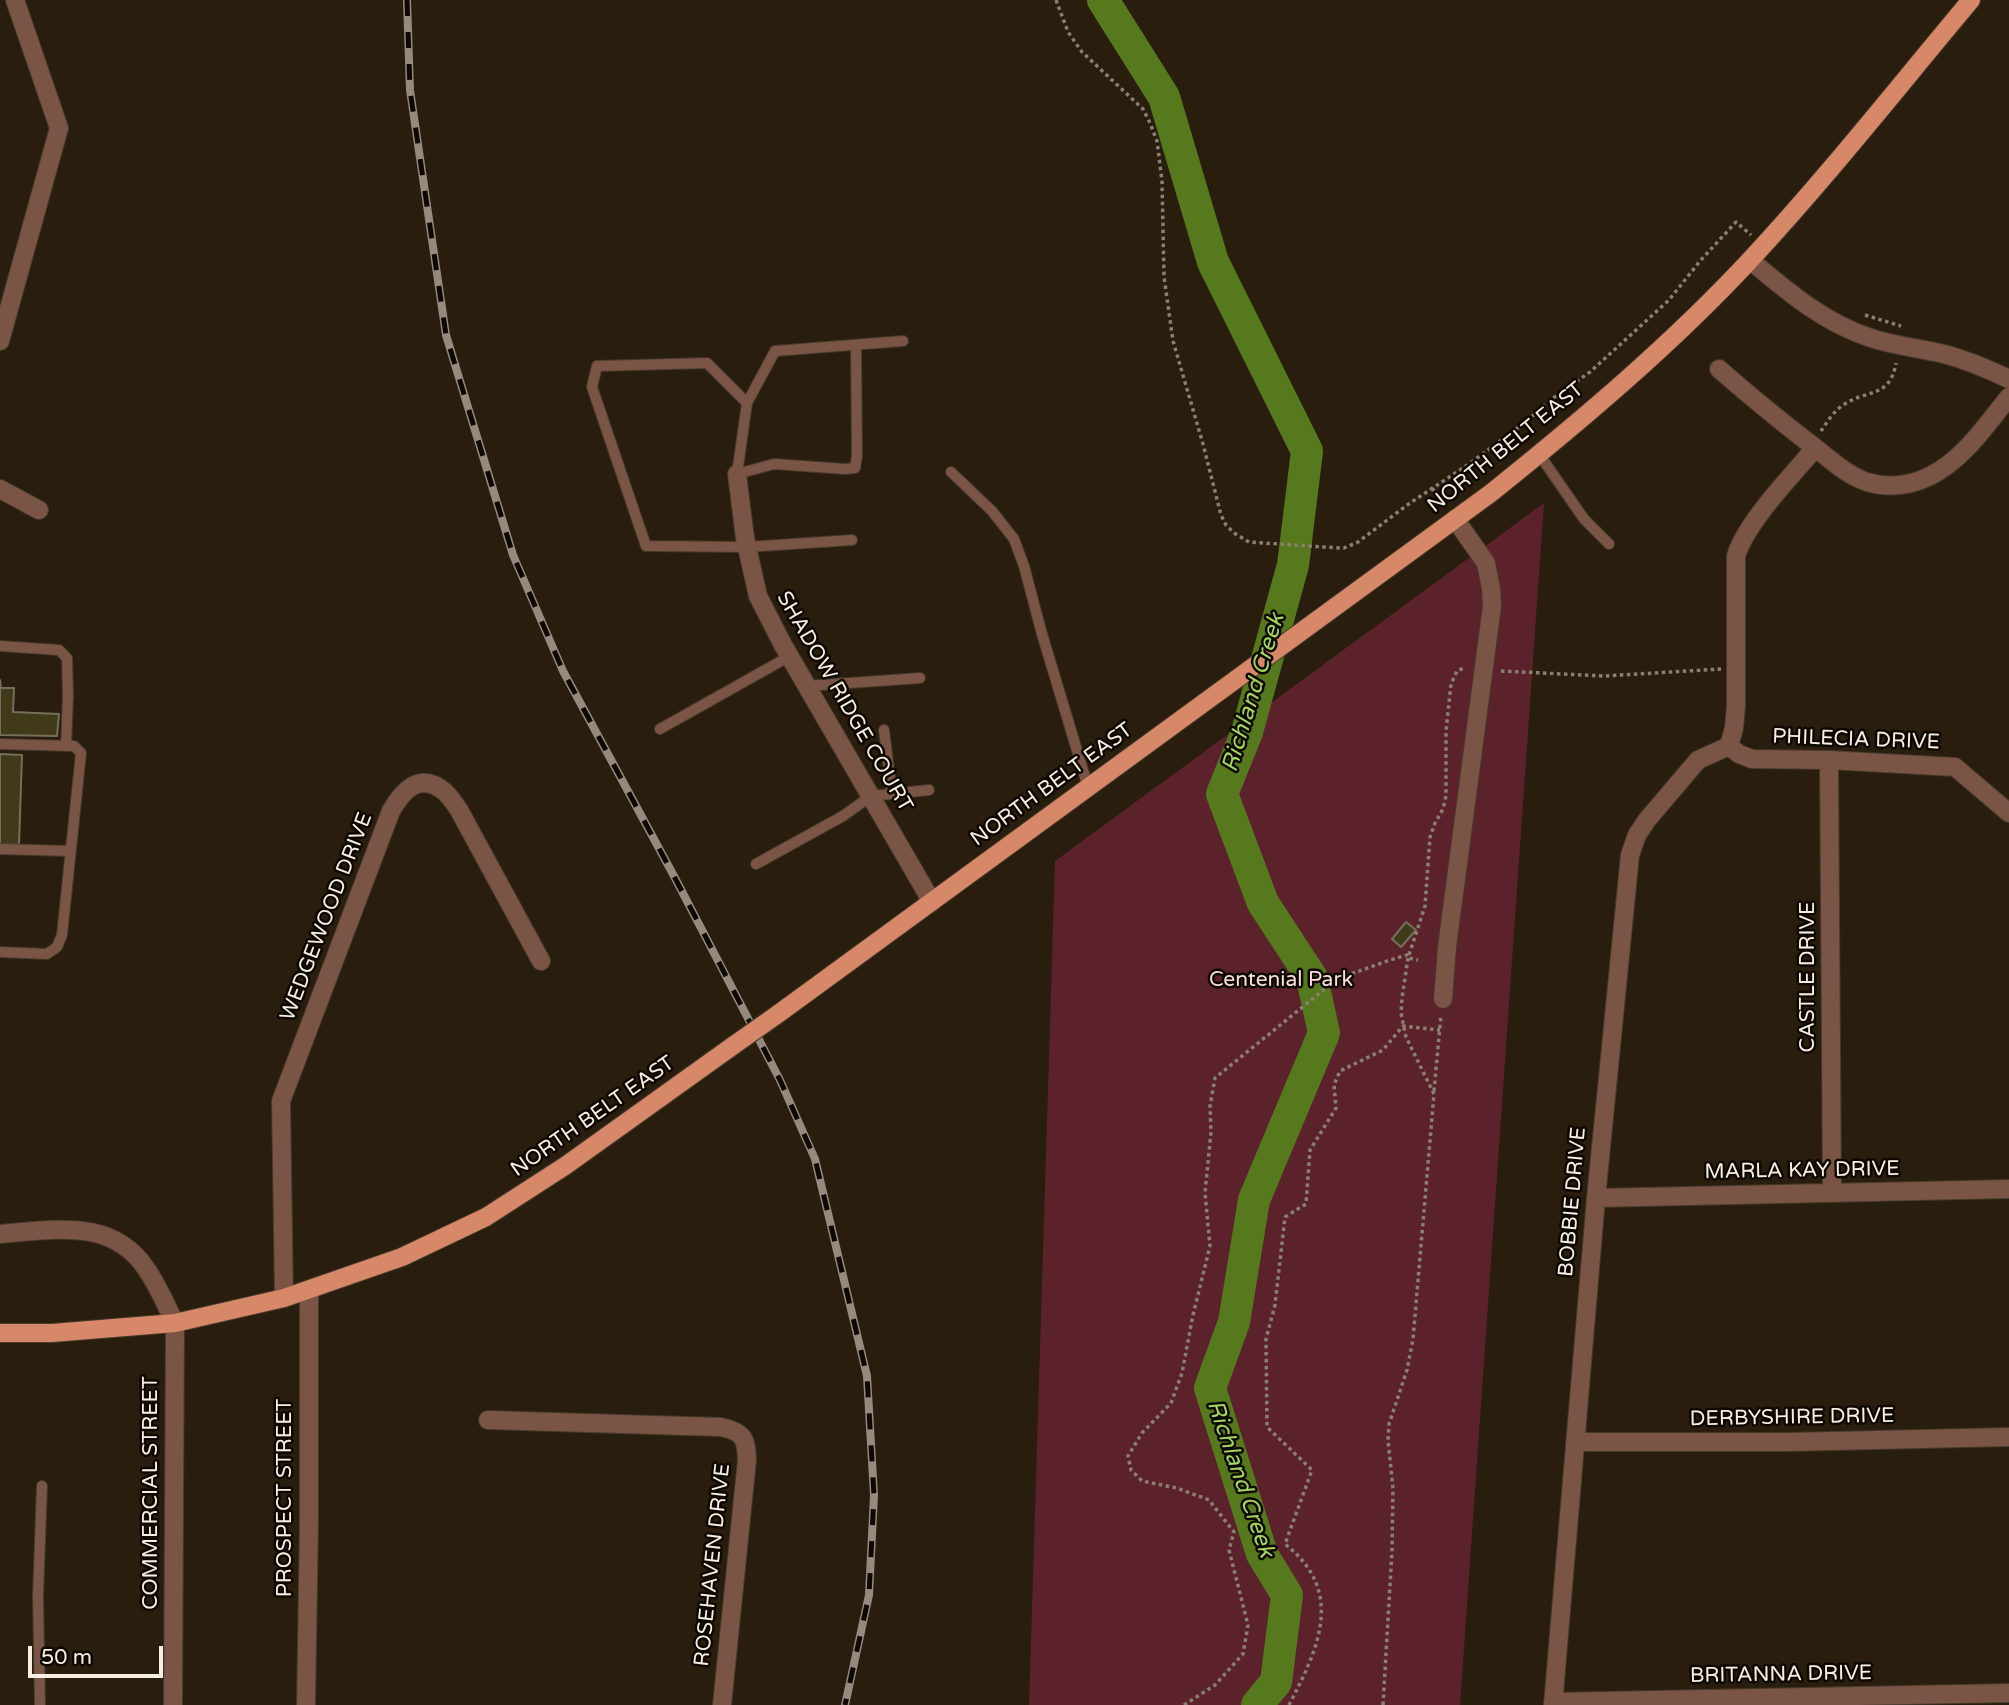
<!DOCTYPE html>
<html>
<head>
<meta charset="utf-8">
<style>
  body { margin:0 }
  #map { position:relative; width:2009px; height:1705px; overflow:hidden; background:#291d0d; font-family:"Varela Round",sans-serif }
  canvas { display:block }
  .scale { position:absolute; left:28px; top:1646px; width:135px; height:32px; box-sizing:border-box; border:4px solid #f7eee4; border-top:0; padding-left:9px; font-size:21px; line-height:24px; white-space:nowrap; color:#f7eee4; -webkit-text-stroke:5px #0e0803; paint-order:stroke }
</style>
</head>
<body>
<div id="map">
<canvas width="2009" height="1705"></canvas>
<div class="scale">50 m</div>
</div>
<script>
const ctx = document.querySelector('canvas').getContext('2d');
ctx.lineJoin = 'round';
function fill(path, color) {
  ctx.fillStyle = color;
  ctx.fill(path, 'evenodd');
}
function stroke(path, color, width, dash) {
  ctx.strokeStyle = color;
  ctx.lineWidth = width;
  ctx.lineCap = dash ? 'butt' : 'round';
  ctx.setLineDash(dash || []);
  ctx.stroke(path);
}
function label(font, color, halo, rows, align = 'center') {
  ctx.font = font + ' "Varela Round",sans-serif';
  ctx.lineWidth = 5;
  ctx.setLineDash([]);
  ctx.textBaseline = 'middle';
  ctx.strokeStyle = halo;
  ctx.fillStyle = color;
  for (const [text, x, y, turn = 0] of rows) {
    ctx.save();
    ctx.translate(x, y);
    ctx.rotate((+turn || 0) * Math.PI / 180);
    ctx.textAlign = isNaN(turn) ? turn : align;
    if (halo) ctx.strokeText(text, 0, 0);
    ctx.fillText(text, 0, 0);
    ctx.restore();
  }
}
fill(new Path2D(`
  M1544,503l-84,1202h-431l26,-844z`), '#5b222b');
stroke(new Path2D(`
  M1103,0l61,97 49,165 94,189 -14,114 -46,167 -25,62 41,109 49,75 12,55 -70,167 -20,122 -24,66 52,166 25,41 -11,87 -19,23`), '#56791e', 32);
const building = new Path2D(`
  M0,680l1,8h13l-1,24 46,2 -2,22 -57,-1z
  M0,754l22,1 -3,90 -19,-1z
  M1406,922l10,8 -15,17 -9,-8z`);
fill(building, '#403a1a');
stroke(building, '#74705a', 2);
const service = new Path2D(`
  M856,345l1,111 -2,12 -10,1 -71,-5 -37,10 10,-71 28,-52 128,-10
  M747,403l-40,-40 -110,3 -5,21 54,159 101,1 105,-7
  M1539,454l45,65 25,25
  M951,472l41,39 22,28 10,27 18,68 46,153
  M0,646l59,4 8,8 1,38 -2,50
  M807,686l113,-8
  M660,729l130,-73
  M884,730l8,64
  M0,744l74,2 7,7 -19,182 -5,12 -10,7 -47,-2
  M0,849l70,2
  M756,864l87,-48 28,-20 58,-6
  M40,1705l-2,-109 4,-110`);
const minor = new Path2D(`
  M1750,260c37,31 74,63 121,78 24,8 49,10 73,16 23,6 44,15 65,25
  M0,341l59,-213 -44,-128
  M1719,369c32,28 65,55 99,81 15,12 31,26 49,32 21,6 43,4 63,-6 33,-16 56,-51 79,-79
  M737,474l8,64 13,58 25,49 149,257
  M0,489l39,21
  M1729,746l5,-18 2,-21v-151c11,-35 55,-79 79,-108
  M1729,746l10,8 13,5 77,1 126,7 54,46
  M1829,760l3,433
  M1443,999l4,-52 45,-341 -1,-17 -5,-26 -31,-44
  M1596,1198l413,-9
  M0,1234c54,-4 113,-17 147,36 11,16 19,35 28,53l-2,382
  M284,1298l-3,-197 110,-290c12,-21 29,-40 54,-19 5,5 10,12 14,18l82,151
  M488,1420l233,7c22,5 25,10 26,33l-25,245
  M1575,1442h213l221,-5
  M1553,1702l456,-9
  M306,1705l3,-183v-231
  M1553,1705l43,-507 34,-343 7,-20 10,-15 51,-60 31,-14`);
const primary = new Path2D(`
  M778,1014l713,-521c91,-73 181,-149 260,-234 77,-83 147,-172 220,-259
  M0,1333h52l123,-10 109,-25 118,-41 84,-40 79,-51 169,-121`);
stroke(service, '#463a2b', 12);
stroke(minor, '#463a2b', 20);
stroke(primary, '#463a2b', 20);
stroke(new Path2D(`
  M1056,0l12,32 14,20 61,57 7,14 7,18 5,40 2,96 9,64 30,103 18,71 5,10 8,8 15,9 90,6h5l14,-6 52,-39 59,-39 58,-43 22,-20 41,-29 79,-72 31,-39 36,-39 15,13
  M1865,315l36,11
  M1821,431c6,-9 13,-20 22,-26 23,-16 47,-6 53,-42
  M1432,488l13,18
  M1501,671l103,5 117,-7
  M1434,1091l7,-76
  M1184,1705l31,-20 28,-31 5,-29 -19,-75 5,-18 -25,-32 -32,-12 -35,-7 -11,-11 -3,-14 14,-23 29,-30 11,-30 11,-58 17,-69 -5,-53 6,-61 -1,-26 5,-28 122,-99 53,-19 17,-5 1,3 10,2
  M1289,1705c29,-56 57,-113 -4,-161l27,-74 -45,-43 -1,-88 9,-34 10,-88 21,-13 4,-54 26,-42 -2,-23 6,-14 43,-21 20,-24 37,4
  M1383,1705l9,-154 1,-62 -5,-49 1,-16 18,-54 6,-31 21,-245 -28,-57 -5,-24 1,-15 6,-40 17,-52 5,-69 5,-14 8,-14 3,-13v-65l5,-47 6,-13 9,-4`), '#8a7f72', 3.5, [3.5, 3.5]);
stroke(service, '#7a5445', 10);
stroke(minor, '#7a5445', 18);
stroke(primary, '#d68869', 18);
const rail = new Path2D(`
  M407,0l3,90 36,245 67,220 50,116 112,207 105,202 35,79 52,217 7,119 -5,100 -24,110`);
stroke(rail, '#948a7d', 8);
stroke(rail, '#0e0803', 5, [16]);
const primaryBridge = new Path2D(`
  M734,1045l44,-31`);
stroke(primaryBridge, '#463a2b', 20, []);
stroke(primaryBridge, '#d68869', 18);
label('21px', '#f7eee4', '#0e0803', [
  ["NORTH BELT EAST",1506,448,-39],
  ["SHADOW RIDGE COURT",844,702,60],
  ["PHILECIA DRIVE",1856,740,2],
  ["NORTH BELT EAST",1052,785,-36],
  ["WEDGEWOOD DRIVE",327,917,-69],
  ["CASTLE DRIVE",1808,977,-90],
  ["NORTH BELT EAST",593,1117,-35],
  ["MARLA KAY DRIVE",1802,1171,-1],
  ["BOBBIE DRIVE",1573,1202,-85],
  ["DERBYSHIRE DRIVE",1792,1418,-1],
  ["COMMERCIAL STREET",151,1493,-90],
  ["PROSPECT STREET",285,1498,-90],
  ["ROSEHAVEN DRIVE",713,1565,-84],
  ["BRITANNA DRIVE",1781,1675,-1]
]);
label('21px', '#f7dbdd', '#0e0803', [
  ["Centenial Park",1281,980]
]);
label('italic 23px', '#a2d460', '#0e0803', [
  ["Richland Creek",1254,693,-73],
  ["Richland Creek",1240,1479,71]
]);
</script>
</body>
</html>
